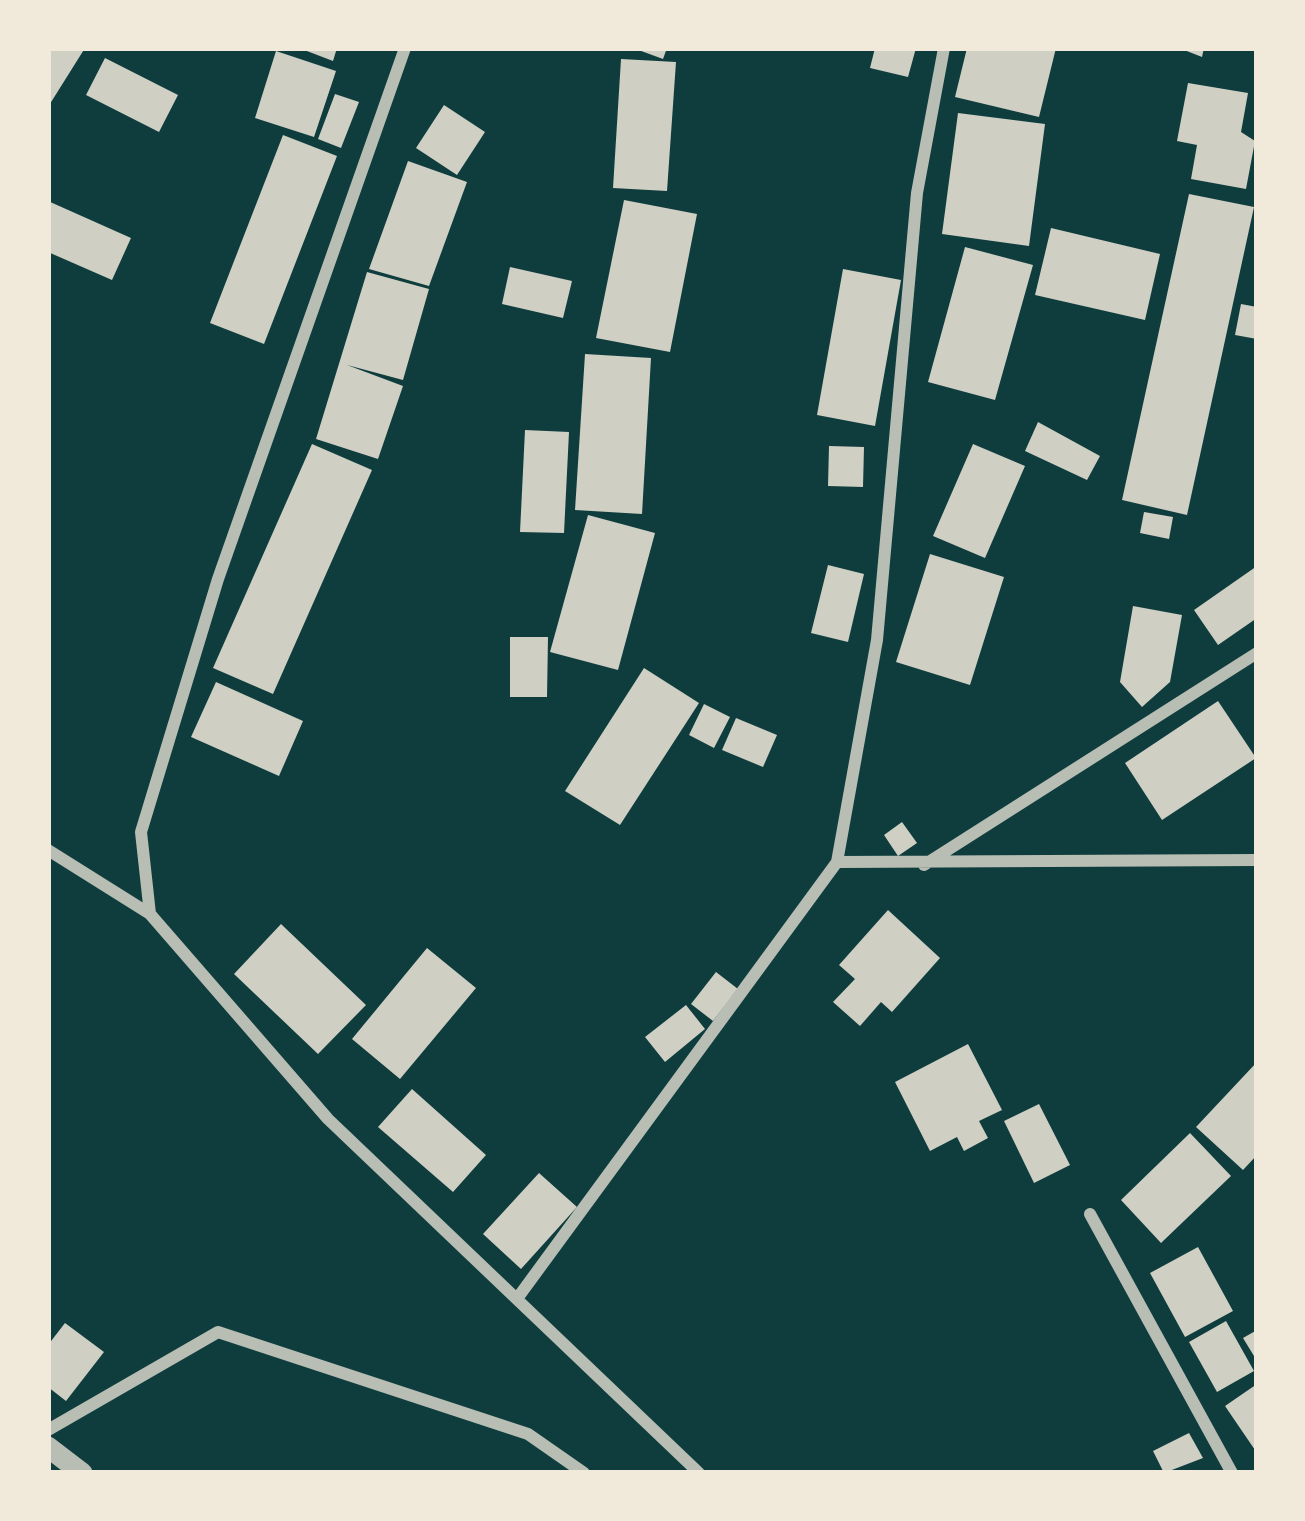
<!DOCTYPE html>
<html>
<head>
<meta charset="utf-8">
<style>
  body { margin:0 }
  #map { position:relative; width:1305px; height:1521px; overflow:hidden; background:#0f3d3e; font-family:Commissioner,sans-serif }
  canvas { display:block }
  .frame { position:absolute; inset:0; border:51px solid #f1e9da; pointer-events:none }
</style>
</head>
<body>
<div id="map">
<canvas width="1305" height="1521"></canvas>
<div class="frame"></div>
</div>
<script>
const ctx = document.querySelector('canvas').getContext('2d');
ctx.lineJoin = 'round';
function fill(path, color) {
  ctx.fillStyle = color;
  ctx.fill(path, 'evenodd');
}
function stroke(path, color, width, dash) {
  ctx.strokeStyle = color;
  ctx.lineWidth = width;
  ctx.lineCap = dash ? 'butt' : 'round';
  ctx.setLineDash(dash || []);
  ctx.stroke(path);
}
fill(new Path2D(`
  M48,48h37l-37,59z
  M299,48h38l-4,13z
  M633,48h34l-4,11z
  M875,48h41l-8,29 -38,-9z
  M967,48h89l-17,69 -84,-20z
  M1179,48h25l-2,9z
  M276,51l60,20 -22,66 -59,-19z
  M105,58l73,37 -19,37 -73,-37z
  M621,59l55,3 -9,129 -54,-3z
  M1188,83l60,10 -7,39 14,9 -9,48 -55,-10 6,-34 -20,-4z
  M335,94l24,8 -18,46 -23,-9z
  M444,105l41,27 -28,43 -41,-27z
  M958,113l87,11 -16,122 -87,-12z
  M283,135l54,21 -73,188 -54,-21z
  M408,161l59,21 -38,104 -60,-17z
  M1189,194l65,13 -67,308 -65,-15z
  M624,200l73,14 -27,138 -74,-14z
  M48,201l83,37 -19,42 -64,-28z
  M1051,228l109,26 -15,66 -110,-25z
  M965,247l68,18 -38,135 -67,-18z
  M510,267l62,14 -9,37 -61,-14z
  M843,269l58,11 -26,146 -58,-11z
  M367,272l62,17 -26,91 -56,-15 56,21 -25,73 -62,-20z
  M1241,304l16,3v32l-22,-4z
  M585,354l66,4 -9,156 -67,-4z
  M1038,422l62,34 -13,24 -62,-29z
  M525,430l44,2 -5,101 -44,-1z
  M312,444l60,26 -99,224 -60,-26z
  M973,444l52,22 -40,92 -52,-22z
  M829,446l35,1 -1,40 -35,-1z
  M1144,512l29,5 -4,22 -29,-6z
  M588,515l67,18 -37,137 -68,-18z
  M930,554l74,23 -34,108 -74,-23z
  M828,565l36,9 -16,68 -37,-9z
  M1257,566v52l-39,27 -24,-35z
  M1133,606l49,9 -12,67 -28,25 -22,-25z
  M510,637h38l-1,60h-37z
  M644,668l55,35 -79,122 -55,-34z
  M216,682l87,39 -24,55 -88,-39z
  M1218,701l38,57 -94,62 -37,-57z
  M704,704l26,13 -16,31 -25,-13z
  M736,718l41,17 -14,32 -41,-17z
  M902,822l15,21 -19,13 -14,-21z
  M888,910l52,48 -48,54 -11,-10 -21,24 -27,-24 22,-23 -16,-14z
  M281,924l85,81 -48,49 -84,-80z
  M427,948l49,40 -76,91 -48,-40z
  M716,972l22,17 -25,32 -22,-17z
  M686,1005l19,24 -40,33 -20,-25z
  M968,1044l34,66 -23,11 9,17 -24,13 -7,-14 -27,14 -35,-69z
  M1257,1062v93l-14,15 -47,-43z
  M412,1089l74,66 -33,37 -75,-65z
  M1039,1104l31,61 -36,18 -30,-62z
  M1190,1133l41,43 -70,67 -40,-43z
  M539,1173l38,34 -56,62 -38,-35z
  M1198,1247l35,64 -48,26 -35,-64z
  M1226,1321l28,50 -37,21 -28,-50z
  M65,1323l39,29 -38,49 -18,-14v-42z
  M1257,1330v31l-14,-23z
  M1257,1384v69l-32,-47z
  M1189,1433l14,25 -39,15 -11,-22z`), '#cfcfc3');
stroke(new Path2D(`
  M48,850l102,64 178,205 371,354
  M837,862l420,-2
  M924,865l333,-212
  M150,914l-9,-82 77,-253 187,-531
  M1090,1214l142,259
  M519,1296l318,-434 40,-222 40,-447 27,-145
  M48,1430l170,-98 310,102 56,39`), '#b8beb3', 12);
stroke(new Path2D(`
  M48,1447l34,26`), '#b8beb3', 21);
</script>
</body>
</html>
